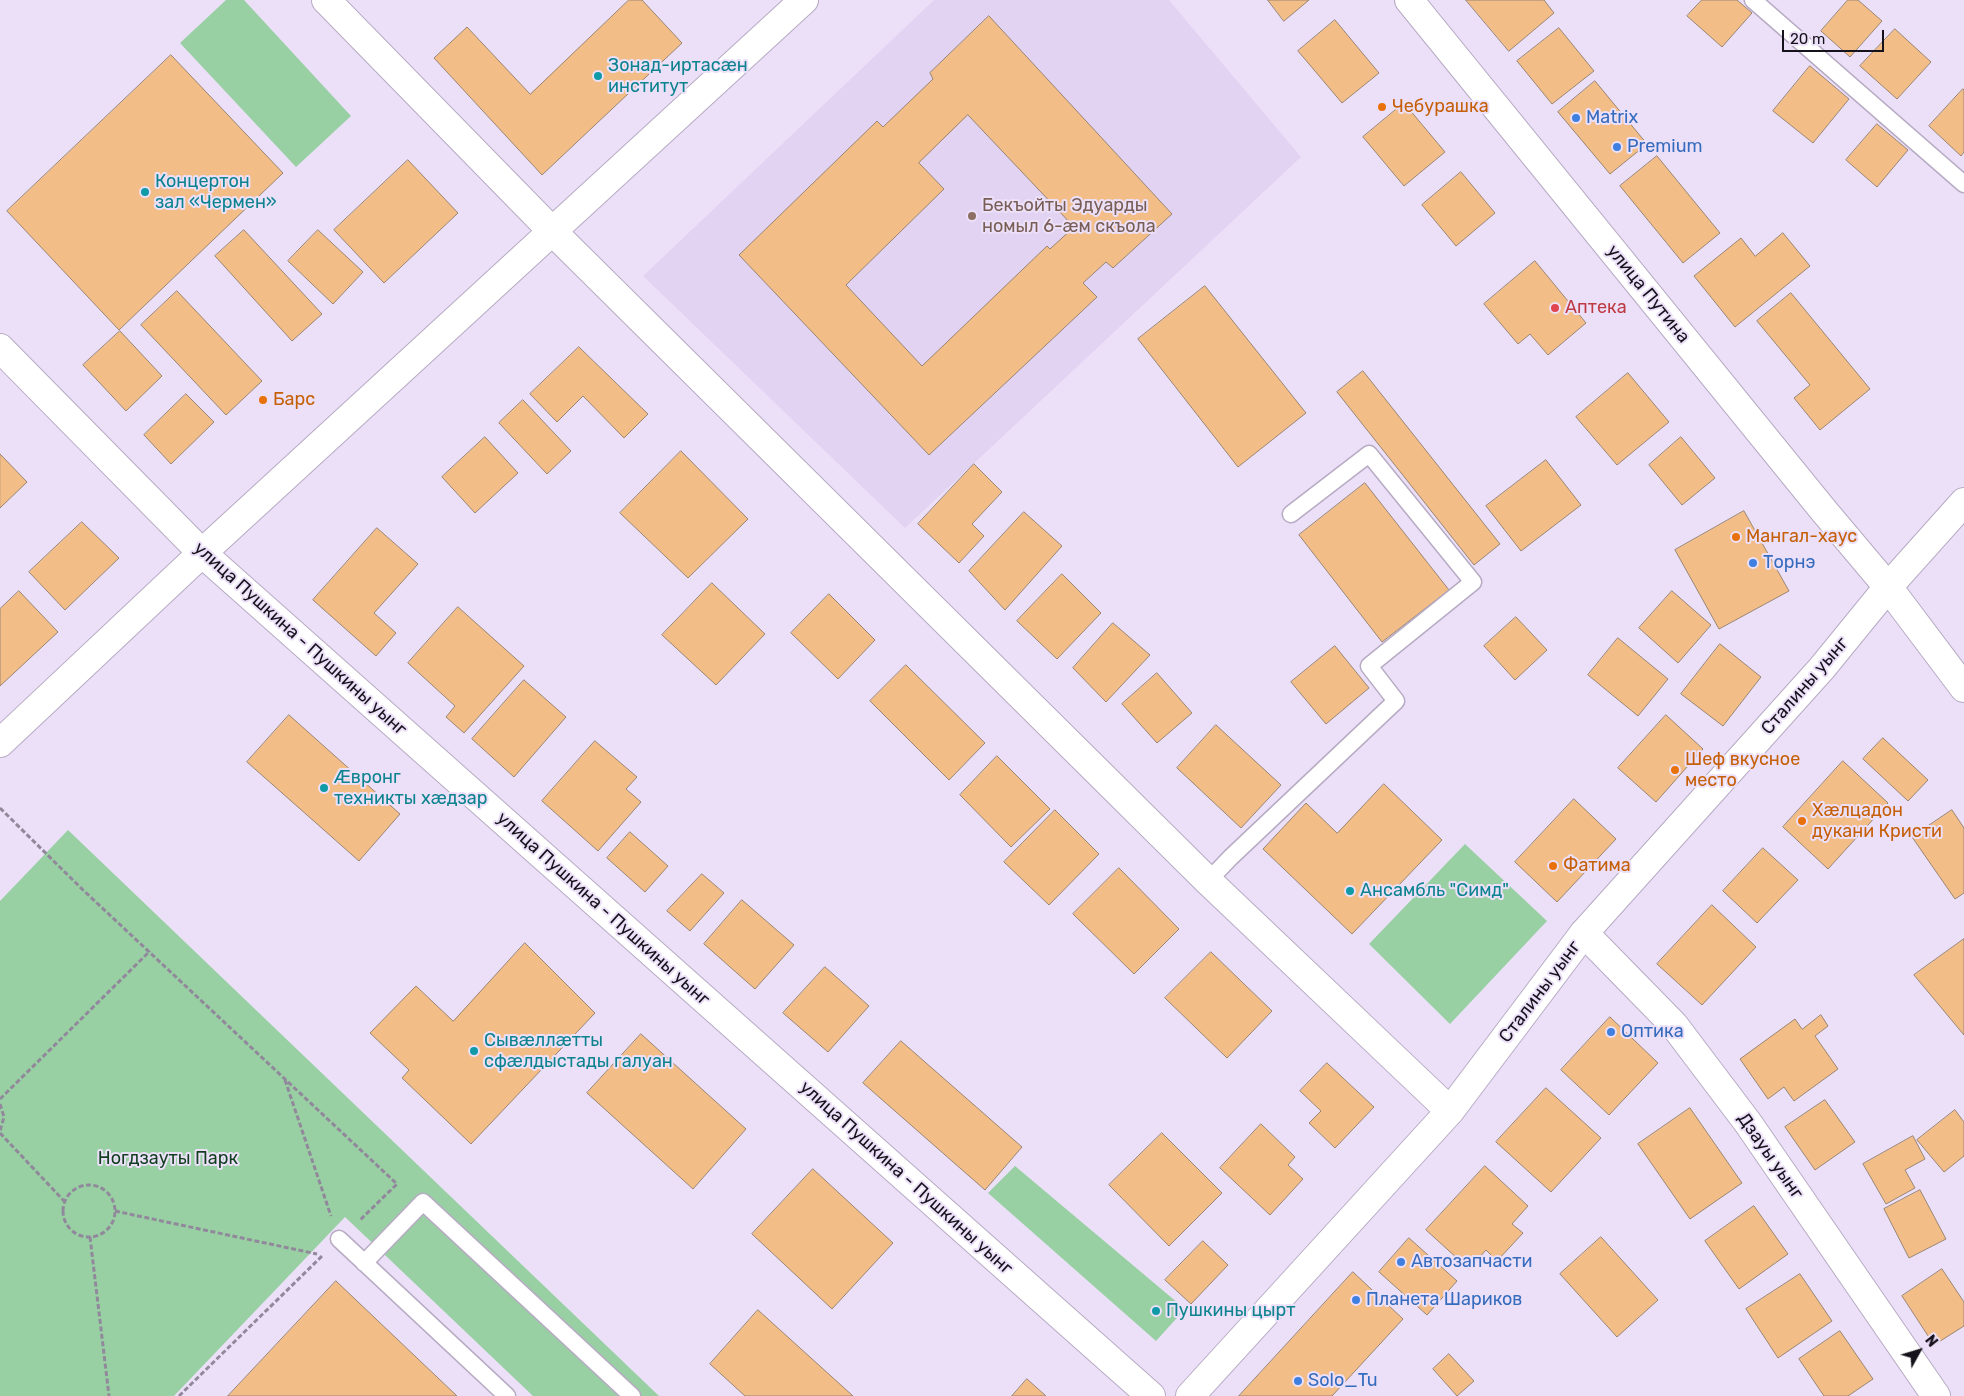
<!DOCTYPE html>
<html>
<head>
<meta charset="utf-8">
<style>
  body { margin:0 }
  #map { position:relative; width:1964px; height:1396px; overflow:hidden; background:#ece0f9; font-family:Rubik,sans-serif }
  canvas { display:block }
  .north { position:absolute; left:1894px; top:1326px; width:50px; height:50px; -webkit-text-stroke:4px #ece0f9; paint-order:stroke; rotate:51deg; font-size:14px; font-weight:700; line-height:20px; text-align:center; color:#16121b }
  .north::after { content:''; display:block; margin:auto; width:18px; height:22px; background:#16121b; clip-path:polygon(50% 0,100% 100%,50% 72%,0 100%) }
  .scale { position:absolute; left:1782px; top:30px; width:102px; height:22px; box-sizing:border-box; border:2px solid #16121b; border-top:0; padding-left:6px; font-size:15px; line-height:18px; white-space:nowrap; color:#16121b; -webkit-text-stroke:4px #ece0f9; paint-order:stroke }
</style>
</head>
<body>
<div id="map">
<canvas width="1964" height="1396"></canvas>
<div class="north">N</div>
<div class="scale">20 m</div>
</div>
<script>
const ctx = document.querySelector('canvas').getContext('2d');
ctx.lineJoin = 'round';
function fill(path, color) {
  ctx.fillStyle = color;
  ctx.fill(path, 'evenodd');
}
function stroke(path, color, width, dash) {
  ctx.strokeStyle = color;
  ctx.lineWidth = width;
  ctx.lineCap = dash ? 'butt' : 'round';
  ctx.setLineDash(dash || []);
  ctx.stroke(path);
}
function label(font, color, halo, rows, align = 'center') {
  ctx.font = font + ' Rubik,sans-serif';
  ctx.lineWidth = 4;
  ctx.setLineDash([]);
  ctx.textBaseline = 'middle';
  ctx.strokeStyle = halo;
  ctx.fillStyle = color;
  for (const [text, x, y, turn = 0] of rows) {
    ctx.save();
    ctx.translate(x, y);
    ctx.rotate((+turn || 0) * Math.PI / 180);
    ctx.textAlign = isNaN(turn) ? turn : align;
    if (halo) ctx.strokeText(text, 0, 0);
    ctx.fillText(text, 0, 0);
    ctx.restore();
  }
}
fill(new Path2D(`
  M934,0h235l132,157 -396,371 -262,-252z`), '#e2d3f3');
fill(new Path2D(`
  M226,0h18l107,116 -55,51 -116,-124z
  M68,830l591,566h-126l-188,-179 -171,179h-174v-495z
  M1465,844l82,77 -97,103 -81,-80z
  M1015,1166l170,143 -29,32 -168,-148z`), '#98d0a3');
const building = new Path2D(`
  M629,0h13l40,43 -140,132 -108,-117 33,-31 63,67z
  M1268,0h41l-25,21z
  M1466,0h78l10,13 -45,38z
  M1702,0h35l15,13 -30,34 -35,-31z
  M1848,0h10l24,21 -32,36 -29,-26z
  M989,16l183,198 -59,54 -7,-6 -23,21 14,14 -168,158 -190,-200 138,-134 6,6 50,-48 -3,-6zM968,115l106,112 -24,22 -3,-3 -125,120 -76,-81 98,-96 -25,-26z
  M1335,20l44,53 -37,30 -44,-52z
  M1559,28l35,43 -42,33 -35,-43z
  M1895,29l36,33 -34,37 -37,-33z
  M171,55l112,118 -164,157 -112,-119z
  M1810,66l39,33 -36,44 -40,-32z
  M1595,81l52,63 -37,30 -52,-62z
  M1963,89l1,1v62l-3,4 -32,-30z
  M1404,103l41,49 -41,34 -41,-49z
  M1877,124l31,26 -31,37 -31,-27z
  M1657,156l63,77 -37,30 -63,-77z
  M408,160l50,53 -74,70 -50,-53z
  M1461,172l34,41 -39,33 -34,-41z
  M244,230l78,84 -30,27 -77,-85z
  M318,230l45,42 -30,32 -45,-43z
  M1783,233l27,33 -75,61 -41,-51 47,-38 14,18z
  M1535,261l51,62 -38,32 -18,-21 -12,10 -34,-40z
  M1205,286l101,127 -68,54 -100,-128z
  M177,291l85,90 -36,34 -85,-90z
  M1791,293l79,96 -50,41 -26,-32 16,-13 -53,-64z
  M120,331l42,45 -36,35 -43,-46z
  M579,347l69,67 -24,24 -41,-42 -26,26 -27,-28z
  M1363,371l137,173 -26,21 -137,-173z
  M1628,373l41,49 -52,43 -41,-48z
  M186,394l28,28 -43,42 -27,-29z
  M523,400l48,51 -24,23 -48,-51z
  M485,437l33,36 -43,40 -33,-36z
  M1681,437l34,41 -33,27 -33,-40z
  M681,451l67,68 -60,59 -68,-65z
  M0,454l27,28 -27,26z
  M1546,460l35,45 -60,46 -35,-45z
  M974,464l28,28 -30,32 12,12 -25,27 -41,-39z
  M1365,483l84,107 -67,52 -83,-107z
  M1744,511l45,80 -70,38 -44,-79z
  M1024,512l38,34 -57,64 -36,-39z
  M82,522l37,36 -54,52 -36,-38z
  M377,528l41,36 -44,49 22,20 -20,23 -63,-56z
  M1062,574l39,39 -44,46 -40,-38z
  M712,583l53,51 -49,51 -54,-50z
  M19,591l39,41 -58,54v-77z
  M1672,591l39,34 -33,38 -39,-35z
  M829,594l46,46 -37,39 -47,-46z
  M458,607l66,59 -60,67 -18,-16 9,-11 -47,-43z
  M1516,617l31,33 -32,30 -31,-34z
  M1113,623l37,32 -44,47 -33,-34z
  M1618,638l50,41 -30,37 -50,-41z
  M1720,644l41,33 -38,49 -42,-32z
  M1335,646l34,42 -43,36 -35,-42z
  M906,665l79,78 -36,37 -79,-79z
  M1157,673l35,40 -35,30 -35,-39z
  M524,680l42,37 -52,60 -42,-38z
  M289,715l111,99 -41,47 -112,-99z
  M1666,715l37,34 -47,53 -38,-34z
  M1216,725l65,60 -40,43 -64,-60z
  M1883,738l45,42 -20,21 -45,-42z
  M595,741l42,36 -11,12 15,13 -43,49 -56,-50z
  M997,756l53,53 -39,38 -51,-52z
  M1843,761l45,42 -60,66 -45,-42z
  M1384,784l58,56 -90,94 -89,-85 43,-46 31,30z
  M1574,799l42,40 -59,63 -42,-40z
  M1055,810l44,44 -50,51 -45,-43z
  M1952,810l12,18v65l-9,6 -43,-62z
  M630,832l38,34 -23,26 -38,-34z
  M1763,848l35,32 -41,43 -34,-32z
  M1119,868l60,61 -45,45 -61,-60z
  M702,874l22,19 -34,38 -23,-20z
  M742,900l52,45 -39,44 -51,-45z
  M1712,905l44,42 -54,58 -45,-41z
  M1964,939v96l-50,-60z
  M525,943l70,70 -124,131 -69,-66 7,-8 -39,-37 46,-47 37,35z
  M1211,952l61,59 -45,47 -62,-60z
  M825,967l44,39 -41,46 -45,-39z
  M1821,1015l7,11 -13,10 23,33 -44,32 -10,-14 -16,12 -28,-40 55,-40 7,10z
  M1610,1017l48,46 -49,52 -48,-45z
  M641,1034l105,95 -53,60 -106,-96z
  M901,1041l121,106 -37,43 -122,-107z
  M1327,1063l47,44 -39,41 -26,-25 12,-12 -21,-20z
  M1546,1088l55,50 -50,54 -55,-50z
  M1825,1100l30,42 -40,28 -30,-43z
  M1690,1108l52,75 -52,36 -52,-75z
  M1955,1110l9,12v34l-20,16 -27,-32z
  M1261,1124l34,33 -7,8 15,14 -33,36 -50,-47z
  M1162,1133l60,60 -53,53 -60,-61z
  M1913,1136l12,23 -20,11 10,18 -29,16 -23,-40z
  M1485,1166l43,40 -16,18 11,9 -26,28 -11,-11 -17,19 -43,-39z
  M813,1169l80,74 -61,66 -80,-75z
  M1920,1190l26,49 -37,19 -25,-49z
  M1754,1206l34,48 -49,35 -34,-48z
  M1601,1237l57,63 -41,37 -57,-63z
  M1409,1238l48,43 -30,34 -48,-43z
  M1203,1241l25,24 -37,39 -26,-24z
  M1942,1269l22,33v24l-30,19 -32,-49z
  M1353,1272l50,47 -71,77h-93z
  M1800,1274l32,47 -54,37 -32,-49z
  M336,1281l121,115h-229z
  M758,1310l95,86h-108l-35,-32z
  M1840,1331l33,48 -25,17h-24l-25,-37z
  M1449,1354l25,27 -17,15 -24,-27z
  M1027,1379l19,17h-34z`);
fill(building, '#f3bd88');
stroke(building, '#998572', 1);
const service = new Path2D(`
  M1753,0l211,184
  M1208,881l23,-24 165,-156 -27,-35 104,-84 -104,-128 -78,60
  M339,1239l168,157
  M364,1263l59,-61 209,194`);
const minor = new Path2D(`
  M326,0l227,232 655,649 242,230
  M0,348l202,205 949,843
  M1584,933l90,92 74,98 188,273`);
const tertiary = new Path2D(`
  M1409,0l415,511 64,76
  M0,743l202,-190 602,-553`);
const secondary = new Path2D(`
  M1190,1396l260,-285 134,-178 238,-265 66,-81 76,101`);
const trunk = new Path2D(`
  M1888,587l76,-85`);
stroke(service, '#b7abc3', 19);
stroke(minor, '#b7abc3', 30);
stroke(tertiary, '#b7abc3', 30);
stroke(secondary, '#b7abc3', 30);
stroke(trunk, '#b7abc3', 30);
stroke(new Path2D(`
  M0,808l82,81 315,295 -38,37
  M285,1080l46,136
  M0,1099l150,-148
  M0,1104l4,13 -4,14
  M0,1133l65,69
  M63 1211a26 26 0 1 1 52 0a26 26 0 1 1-52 0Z
  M115,1211l202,43
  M90,1237l19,159
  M179,1396l143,-140`), '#91899b', 3, [5, 2.5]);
stroke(service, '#fff', 16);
stroke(minor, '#fff', 28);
stroke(tertiary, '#fff', 28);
stroke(secondary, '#fff', 28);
stroke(trunk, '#fff', 28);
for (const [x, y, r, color] of [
  [598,76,5,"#0f9aa8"],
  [1382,107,5,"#e8710a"],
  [1576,118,5,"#3f7fe0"],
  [1617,147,5,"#3f7fe0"],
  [145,192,5,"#0f9aa8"],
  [972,216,5,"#8d6e63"],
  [1555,308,5,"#e0444e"],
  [263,400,5,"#e8710a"],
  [1736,537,5,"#e8710a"],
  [1753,563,5,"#3f7fe0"],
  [1675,770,5,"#e8710a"],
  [324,788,5,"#0f9aa8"],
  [1802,821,5,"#e8710a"],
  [1553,866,5,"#e8710a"],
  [1350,891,5,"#0f9aa8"],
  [1611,1032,5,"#3f7fe0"],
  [474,1051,5,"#0f9aa8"],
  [1401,1262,5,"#3f7fe0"],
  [1356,1300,5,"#3f7fe0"],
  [1156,1311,5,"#0f9aa8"],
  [1298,1381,5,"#3f7fe0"]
]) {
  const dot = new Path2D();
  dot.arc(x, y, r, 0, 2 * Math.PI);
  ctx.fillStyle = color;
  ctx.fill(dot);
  stroke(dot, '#ece0f9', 2);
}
label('18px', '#0d838f', '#ece0f9', [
  ["Зонад-иртасæн",608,66],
  ["институт",608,87],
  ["Концертон",155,182],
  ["зал «Чермен»",155,203],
  ["Æвpонг",334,778],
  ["техникты хæдзар",334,799],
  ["Ансамбль \"Симд\"",1360,891],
  ["Сывæллæтты",484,1041],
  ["сфæлдыстады галуан",484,1062],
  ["Пушкины цырт",1166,1311]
], 'left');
label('18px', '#c56008', '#ece0f9', [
  ["Чебурашка",1392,107],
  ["Барс",273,400],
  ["Мангал-хаус",1746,537],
  ["Шеф вкусное",1685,760],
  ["место",1685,781],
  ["Хæлцадон",1812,811],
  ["дукани Кристи",1812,832],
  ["Фатима",1563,866]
], 'left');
label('18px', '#366cbe', '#ece0f9', [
  ["Matrix",1586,118],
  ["Premium",1627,147],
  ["Торнэ",1763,563],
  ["Оптика",1621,1032],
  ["Автозапчасти",1411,1262],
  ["Планета Шариков",1366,1300],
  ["Solo_Tu",1308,1381]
], 'left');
label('18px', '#785e54', '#ece0f9', [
  ["Бекъойты Эдуарды",982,206],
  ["номыл 6-æм скъола",982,227]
], 'left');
label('18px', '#16121b', '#ece0f9', [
  ["улица Путина",1648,294,51],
  ["улица Пушкина - Пушкины уынг",300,639,42],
  ["Сталины уынг",1805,686,-49],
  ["улица Пушкина - Пушкины уынг",603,909,42],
  ["Сталины уынг",1540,992,-53],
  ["Дзауы уынг",1770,1156,55],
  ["улица Пушкина - Пушкины уынг",906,1178,42]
]);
label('18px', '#be3a42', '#ece0f9', [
  ["Аптека",1565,308]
], 'left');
label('18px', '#113e1f', '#ece0f9', [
  ["Ногдзауты Парк",168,1159]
]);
</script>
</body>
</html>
